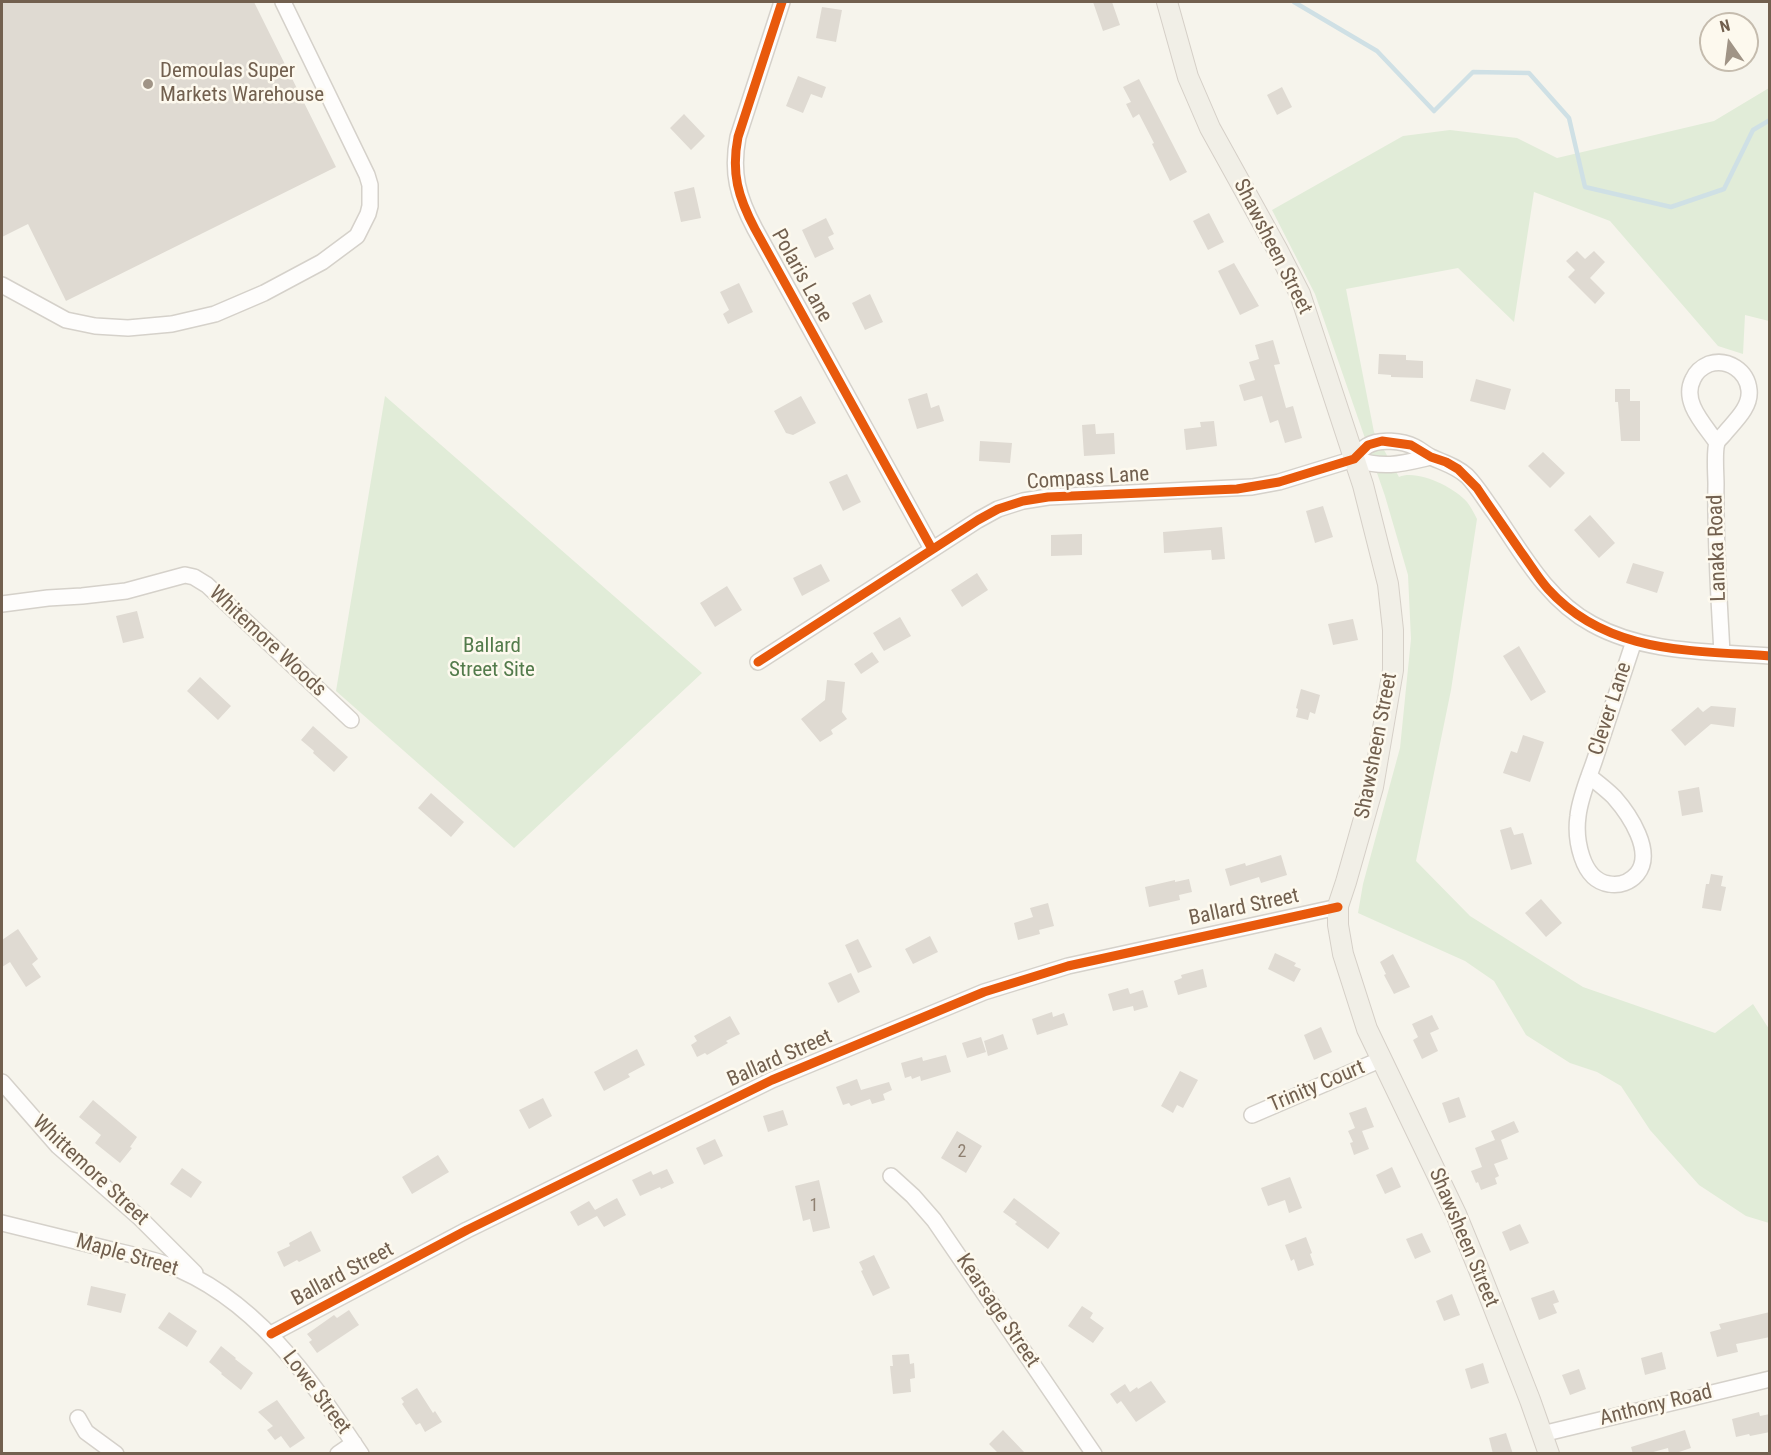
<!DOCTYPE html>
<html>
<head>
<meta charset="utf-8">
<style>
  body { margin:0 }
  #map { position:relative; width:1771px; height:1455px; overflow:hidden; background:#f6f4ec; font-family:"Roboto Condensed",sans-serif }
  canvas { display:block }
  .frame { position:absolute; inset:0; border:3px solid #72604f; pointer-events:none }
  .north { position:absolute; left:1699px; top:12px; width:60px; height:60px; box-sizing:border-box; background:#fdf9ee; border:2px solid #c5bcae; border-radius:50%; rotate:346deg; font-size:16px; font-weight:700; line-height:24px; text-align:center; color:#72604f }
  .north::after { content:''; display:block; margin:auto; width:21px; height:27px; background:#a09486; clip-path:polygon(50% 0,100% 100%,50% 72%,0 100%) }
</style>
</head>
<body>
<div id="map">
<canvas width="1771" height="1455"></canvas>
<div class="frame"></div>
<div class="north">N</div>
</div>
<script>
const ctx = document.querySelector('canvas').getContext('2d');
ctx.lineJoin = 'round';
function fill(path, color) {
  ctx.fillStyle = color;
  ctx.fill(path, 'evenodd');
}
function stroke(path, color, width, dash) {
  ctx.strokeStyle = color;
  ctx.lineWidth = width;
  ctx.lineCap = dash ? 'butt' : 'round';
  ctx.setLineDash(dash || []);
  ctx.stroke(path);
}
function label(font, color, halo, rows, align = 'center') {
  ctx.font = font + ' "Roboto Condensed",sans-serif';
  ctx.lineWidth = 5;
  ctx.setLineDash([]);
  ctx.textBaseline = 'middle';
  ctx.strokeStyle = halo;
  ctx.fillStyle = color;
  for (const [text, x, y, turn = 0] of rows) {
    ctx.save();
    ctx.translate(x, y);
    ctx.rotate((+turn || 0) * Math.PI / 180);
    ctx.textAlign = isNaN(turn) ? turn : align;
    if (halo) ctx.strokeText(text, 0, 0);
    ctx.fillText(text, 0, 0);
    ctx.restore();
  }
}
fill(new Path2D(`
  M1769,88v233l-24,-6 -2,39 -25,-8 -108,-125 -76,-29 -20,130 -56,-54 -112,21 28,143 25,45c18,-8 55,10 68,25 4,5 7,11 10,17l-26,171 -35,171 54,55 113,71 132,46 38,-29 16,25v194l-23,-7 -47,-31 -49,-55 -29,-44 -24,-14 -27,-9 -44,-28 -32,-54 -29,-20 -107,-48 5,-29 37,-136 11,-109 -3,-64 -23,-79 -70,-202 -43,-84 131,-74 47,-6 67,8 40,20 157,-37z
  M385,396l317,277 -188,175 -178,-157z`), '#e1ecd8');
stroke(new Path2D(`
  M1294,2l83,49 57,60 39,-39 56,1 40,45 16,69 86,20 53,-18 29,-59 17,-10`), '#cfe0e5', 4.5);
fill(new Path2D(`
  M2,2h252l82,165 -270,134 -38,-77 -26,13z
  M1093,2h19l8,23 -17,6z
  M822,7l20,3 -6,32 -20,-4z
  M798,76l28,11 -4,11 -11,-4 -8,19 -17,-7z
  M1139,79l48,93 -17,9 -18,-37 2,-1 -15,-29 -6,4 -7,-14 5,-2 -8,-15z
  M1282,87l10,20 -15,8 -10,-20z
  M684,114l21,22 -14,14 -21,-22z
  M694,187l7,31 -20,4 -7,-30z
  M1209,213l15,29 -16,8 -15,-29z
  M826,218l8,16 -6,3 6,12 -19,9 -13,-28z
  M1577,251l8,8 9,-8 11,11 -15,16 15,15 -10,11 -27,-27 7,-7 -9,-9z
  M1234,263l25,43 -19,9 -22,-44z
  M739,283l14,29 -25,12 -5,-10 6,-4 -9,-18z
  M870,294l13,28 -18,8 -13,-27z
  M1273,340l7,24 -6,1 12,43 7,-2 9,32 -17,5 -7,-23 -8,3 -8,-27 -18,5 -5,-16 16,-5 -6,-18 10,-3 -4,-14z
  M1379,354l27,1v5l17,1v17l-32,-1v-2l-13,-1z
  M1476,379l35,10 -6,21 -35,-9z
  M1615,389h15v12h10v40h-19l-3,-39h-3z
  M927,393l4,15 8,-3 5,16 -27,8 -9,-30z
  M801,396l15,27 -23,12 -7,-2 -12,-22z
  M1214,421l3,25 -31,4 -2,-21 17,-2 -1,-5z
  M1095,424l1,10 18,-1 1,21 -31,2 -2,-31z
  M980,441l32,2 -2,20 -31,-2z
  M1543,452l22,21 -15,15 -22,-22z
  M847,474l14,28 -18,9 -14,-29z
  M1323,506l10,31 -18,6 -9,-32z
  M1590,515l25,28 -16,15 -25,-28z
  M1222,527l3,32 -13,1 -1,-10 -47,3 -1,-21z
  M1082,534v21l-31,1v-21z
  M1633,563l31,9 -7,21 -31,-10z
  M821,564l9,17 -28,15 -9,-18z
  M977,573l11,17 -26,17 -11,-17z
  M727,586l15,24 -27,17 -15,-24z
  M137,611l7,27 -21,5 -7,-27z
  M900,617l11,19 -27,15 -11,-18z
  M1353,619l5,21 -25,5 -5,-21z
  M1519,646l27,46 -15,9 -28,-45z
  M872,652l7,10 -18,12 -7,-10z
  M200,677l31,29 -13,14 -31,-29z
  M827,680l18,2 -3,30 5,7 -16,11 2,4 -13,8 -19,-23 24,-19z
  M1301,689l19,6 -5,19 -5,-2 -2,8 -12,-3 2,-8 -2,-1z
  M1711,706l25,2 -2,19 -23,-3 -26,22 -14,-16 27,-23 5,5z
  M313,726l35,31 -14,15 -21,-19 1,-2 -13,-11z
  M1523,735l21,7 -14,40 -27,-9 8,-22 6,2z
  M1699,787l4,25 -21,4 -4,-25z
  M431,793l33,29 -13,15 -33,-29z
  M1511,827l3,8 9,-2 9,31 -21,6 -11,-40z
  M1281,855l6,20 -26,8 -2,-6 -29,9 -5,-17 20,-6 1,3z
  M1711,874l12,2 -2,10 5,1 -5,24 -19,-3 4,-24h3z
  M1189,879l3,13 -13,3 1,5 -31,7 -4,-20 30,-7v2z
  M1541,899l21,24 -16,14 -21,-24z
  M1048,903l6,23 -15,4 1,4 -22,6 -4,-17 19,-6 -3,-9z
  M18,929l20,30 -6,5 9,13 -15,10 -16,-25 -8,5v-27z
  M930,936l8,16 -25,12 -8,-15z
  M858,939l14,28 -14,6 -13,-28z
  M1275,953l21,10 -2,3 7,3 -7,13 -26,-13z
  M1393,954l17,33 -16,7 -10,-19 2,-1 -6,-12z
  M1203,969l4,18 -29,8 -4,-14 8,-3 -1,-3z
  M851,973l9,19 -22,11 -10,-20z
  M1128,988l2,6 13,-4 5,17 -14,4 -1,-5 -20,5 -5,-17z
  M1052,1012l1,5 11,-4 4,12 -31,10 -5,-16z
  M1432,1015l7,14 -9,4 8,18 -16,8 -9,-19 5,-3 -6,-13z
  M730,1016l10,18 -14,7 2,2 -21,12 -2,-2 -8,4 -6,-12 6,-4 -3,-5z
  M1321,1027l11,25 -18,8 -10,-25z
  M1003,1034l5,15 -20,7 -4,-15z
  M981,1037l5,15 -19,6 -5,-15z
  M637,1049l8,16 -17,9 2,3 -26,14 -10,-19z
  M946,1055l5,17 -30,9 -1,-5 -8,3 -1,-3 -6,2 -4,-15 21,-6 1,4z
  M1180,1071l18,9 -15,28 -6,-3 -4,8 -12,-7z
  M857,1079l4,11 28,-8 3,8 -9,4 2,6 -13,4 -2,-5 -19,7 -2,-3 -6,2 -7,-18z
  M1459,1097l7,20 -17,6 -7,-20z
  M543,1098l9,18 -23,13 -10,-19z
  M93,1100l44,37 -7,10 2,1 -12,15 -25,-20 6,-8 -22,-18z
  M1366,1107l8,20 -12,4 7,18 -15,6 -4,-12 3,-1 -5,-11 7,-3 -6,-15z
  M783,1110l5,15 -20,7 -5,-16z
  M1514,1121l5,11 -18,8 7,19 -14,5 5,12 -4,2 2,6 -16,6 -3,-8 -2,1 -5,-12 11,-4 -7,-19 20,-8 -4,-9z
  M957,1131l25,15 -16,27 -25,-15z
  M715,1139l8,17 -19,9 -8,-17z
  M438,1155l11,17 -37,22 -10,-17z
  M1392,1167l9,20 -16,7 -9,-19z
  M182,1168l20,14 -11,16 -21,-14z
  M667,1169l7,14 -13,6 -1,-2 -20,9 -8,-16 19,-9 2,4z
  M1290,1177l12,31 -13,5 -4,-13 -17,6 -7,-18z
  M819,1180l11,48 -17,4 -3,-13 -7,2 -8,-35z
  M617,1198l9,17 -22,12 -7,-11 -19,10 -8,-14 19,-11 6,9z
  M1014,1198l46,35 -12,16 -33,-25 2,-2 -14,-10z
  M1520,1224l9,19 -19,8 -8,-19z
  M311,1231l10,20 -22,11 -2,-2 -13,7 -7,-15 13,-6 -1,-3z
  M1422,1233l9,19 -16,7 -9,-20z
  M1306,1237l6,16 -2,1 4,11 -16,6 -4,-12 -3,2 -6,-16z
  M874,1255l16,33 -17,8 -12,-25 2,-1 -4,-8z
  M91,1286l35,8 -5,19 -34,-8z
  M1554,1290l5,12 -6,2 4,9 -18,7 -8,-22z
  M1452,1294l8,21 -16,6 -8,-20z
  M1082,1306l11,7 -3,5 14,10 -11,15 -25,-17z
  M349,1310l10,15 -42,28 -8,-11 3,-2 -5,-6 27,-19 3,3z
  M169,1312l28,19 -10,16 -29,-19z
  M1770,1312v25l-34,7 2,8 -21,5 -7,-25 11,-3 -2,-5z
  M221,1346l15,12 -1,1 18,14 -12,17 -20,-16 1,-1 -13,-11z
  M1662,1352l4,17 -21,6 -4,-17z
  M909,1354l1,10 4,-1 1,15 -5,1 1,13 -18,2 -3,-28h3l-1,-11z
  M1483,1363l6,20 -18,6 -6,-20z
  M1579,1369l7,20 -16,6 -8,-20z
  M1151,1381l15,21 -30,20 -15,-21 -4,3 -7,-10 15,-10 5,8 7,-5 1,2z
  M417,1388l16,25 2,-2 7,11 -17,10 -5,-9 -4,2 -14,-21 2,-2 -3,-4z
  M277,1400l28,38 -15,10 -9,-12 -6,4 -8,-10 6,-4 -15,-14z
  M1759,1412l1,4 10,-2v18l-20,4 -1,-2 -13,3 -4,-18z
  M1003,1430l23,24h-27l-10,-10z
  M1685,1430l6,18 -18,6h-4l-1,-6 -22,6h-13l-2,-7z
  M1506,1433l7,21h-20l-4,-16z`), '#dfdad2');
const minor = new Path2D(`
  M782,2l-44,135c-7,36 0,60 17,92l177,320
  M2,285l64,35 29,6 33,2 44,-4 43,-10 49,-21 58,-31 35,-26 11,-22 2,-8v-21l-3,-10 -84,-173
  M1717,443c-12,-18 -36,-41 -24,-64 3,-7 9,-12 16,-15 19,-6 38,7 40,26 2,17 -14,31 -24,43 -2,3 -7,7 -8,10 -3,8 -1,32 -1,41 -1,57 3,113 6,169
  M1354,459c4,-5 8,-10 13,-13 12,-8 36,-5 48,1 6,3 10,7 16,10 13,6 25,9 36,19 10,10 18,24 27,36 28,41 53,88 98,112 54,30 118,27 178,32
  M1354,459c31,10 47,5 77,-2
  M2,604l46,-6 34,-2 44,-5 59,-16 9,2 13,8 144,135
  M758,662l220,-142 20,-11 25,-8 25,-4 204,-10 27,-5 75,-23
  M1589,776c9,7 17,13 25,21 15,17 41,55 23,77 -7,8 -17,12 -28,10 -28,-4 -34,-46 -31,-68 2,-19 11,-39 17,-57 13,-39 26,-79 39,-118
  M2,1082l56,64 81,71 56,56
  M1252,1115l130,-56
  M891,1176l22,20 21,24 160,234
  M2,1223c36,9 73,18 110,27 17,4 36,8 53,14 89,32 145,114 196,190
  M271,1334l196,-104 305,-150 212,-88 84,-26 270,-59
  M78,1418l8,14 30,22
  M1542,1434l228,-55
  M338,1454l16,-11`);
const major = new Path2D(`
  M1167,2l21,75 22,51 67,121 23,45 63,191 25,99 5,46v40l-20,117 -27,95 -8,24v19l5,29 24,75 89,185 23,56 51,130 19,54`);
stroke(minor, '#d5d1ca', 18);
stroke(major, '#d5cfc7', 22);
stroke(minor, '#fefdfc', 15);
stroke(major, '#f1efe7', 20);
stroke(new Path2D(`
  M782,2l-44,135c-7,36 0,60 17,92l177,320
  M758,662l220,-142 20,-11 25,-8 25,-4 189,-8 42,-7 75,-23 14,-14 14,-4 29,4 20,12 15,5 12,7 19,19c14,21 29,42 44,64 9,12 17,26 27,37 59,65 141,61 222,67
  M271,1334l196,-104 305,-150 212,-88 84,-26 270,-59`), '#e8590c', 9);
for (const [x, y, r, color] of [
  [148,84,6,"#a09486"]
]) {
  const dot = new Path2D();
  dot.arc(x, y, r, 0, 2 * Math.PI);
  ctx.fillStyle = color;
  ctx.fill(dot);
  stroke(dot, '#fdf9ee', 2);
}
label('18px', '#908172', null, [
  ["2",962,1152],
  ["1",814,1206]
]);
label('21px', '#72604f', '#fdf9ee', [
  ["Demoulas Super",160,72],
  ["Markets Warehouse",160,96]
], 'left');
label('21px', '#72604f', '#fdf9ee', [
  ["Shawsheen Street",1272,247,63],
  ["Polaris Lane",801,276,61],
  ["Compass Lane",1088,479,-4],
  ["Lanaka Road",1718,548,-92],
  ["Whitemore Woods",267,642,43],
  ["Clever Lane",1611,709,-72],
  ["Shawsheen Street",1377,746,-79],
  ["Ballard Street",1244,908,-12],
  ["Ballard Street",780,1059,-24],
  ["Trinity Court",1317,1087,-23],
  ["Whittemore Street",90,1171,43],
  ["Shawsheen Street",1463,1238,67],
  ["Maple Street",127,1256,16],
  ["Ballard Street",343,1275,-28],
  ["Kearsage Street",997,1311,56],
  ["Lowe Street",316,1393,53],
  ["Anthony Road",1656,1406,-14]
]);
label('21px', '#537b4b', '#fdf9ee', [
  ["Ballard",492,647],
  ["Street Site",492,671]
]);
</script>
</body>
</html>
